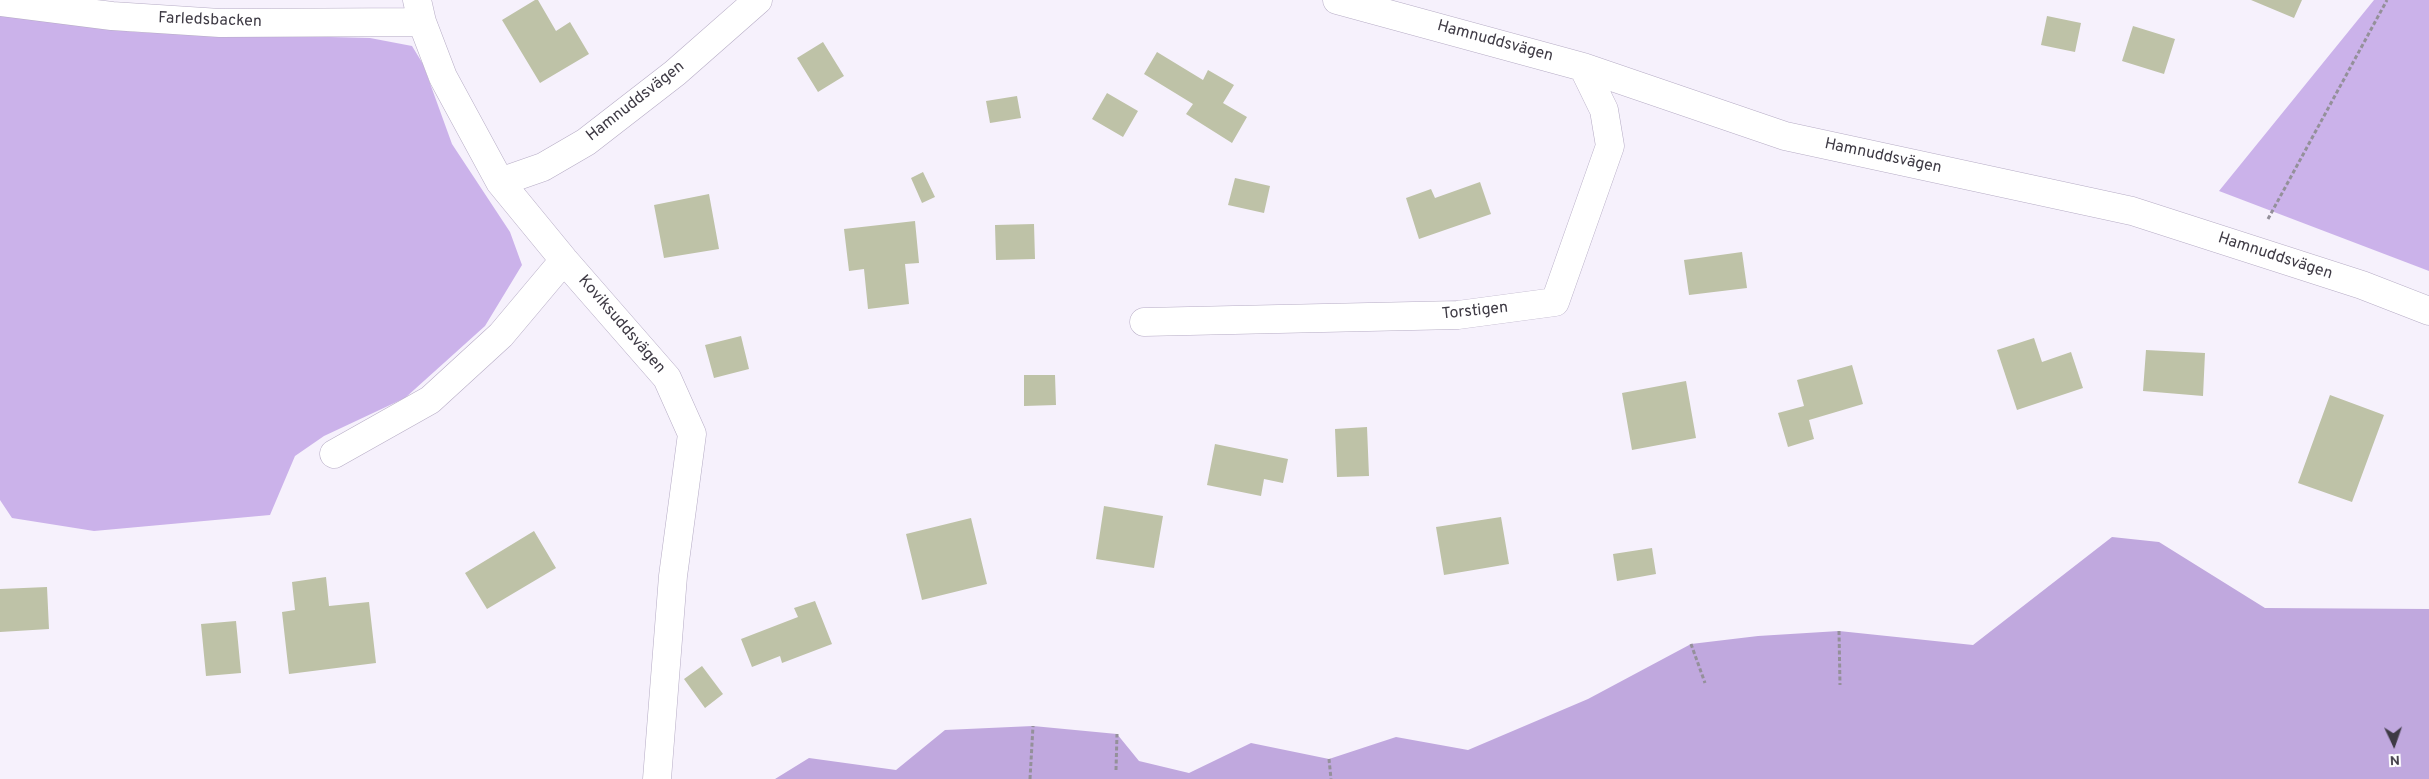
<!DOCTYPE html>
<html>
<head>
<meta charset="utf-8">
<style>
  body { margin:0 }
  #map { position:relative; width:2429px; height:779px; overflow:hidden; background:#f6f1fc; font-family:Overpass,sans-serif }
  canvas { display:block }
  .north { position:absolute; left:2369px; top:719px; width:50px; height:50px; -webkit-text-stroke:4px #fff; paint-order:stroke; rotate:177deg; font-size:14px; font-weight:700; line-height:20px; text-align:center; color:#3e3a44 }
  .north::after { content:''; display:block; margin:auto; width:18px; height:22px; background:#3e3a44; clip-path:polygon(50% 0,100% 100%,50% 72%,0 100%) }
</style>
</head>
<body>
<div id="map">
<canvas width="2429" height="779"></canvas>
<div class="north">N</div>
</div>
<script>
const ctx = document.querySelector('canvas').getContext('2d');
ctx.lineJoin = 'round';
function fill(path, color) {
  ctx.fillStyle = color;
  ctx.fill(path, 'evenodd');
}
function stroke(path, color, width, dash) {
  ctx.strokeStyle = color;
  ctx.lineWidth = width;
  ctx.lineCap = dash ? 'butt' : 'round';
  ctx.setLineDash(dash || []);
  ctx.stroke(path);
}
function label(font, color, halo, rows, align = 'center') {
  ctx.font = font + ' Overpass,sans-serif';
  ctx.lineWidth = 4.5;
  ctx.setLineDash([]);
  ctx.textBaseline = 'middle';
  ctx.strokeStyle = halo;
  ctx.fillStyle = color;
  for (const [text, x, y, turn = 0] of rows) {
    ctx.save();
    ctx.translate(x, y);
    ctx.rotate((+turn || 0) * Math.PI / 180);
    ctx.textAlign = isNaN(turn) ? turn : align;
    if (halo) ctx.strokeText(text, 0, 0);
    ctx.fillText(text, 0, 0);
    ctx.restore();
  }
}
fill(new Path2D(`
  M2374,0h55v271l-210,-80z
  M0,14l134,18 236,6 42,8 11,18 29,80 58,88 12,33 -37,61 -80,72 -81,38 -29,20 -25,59 -176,16 -82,-13 -12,-18z`), '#cbb2ea');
fill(new Path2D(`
  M2112,537l47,5 106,66 164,1v170h-1654l34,-21 87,12 49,-40 88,-4 84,8 22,27 50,12 62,-30 78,16 67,-22 72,13 120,-51 103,-55 67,-8 81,-5 134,14z`), '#c0a8de');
fill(new Path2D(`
  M535,0h3l18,31 14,-9 19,32 -49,29 -38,-63z
  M2251,0h51l-8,18z
  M2047,16l34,7 -6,29 -34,-7z
  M2133,26l42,13 -11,35 -42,-13z
  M823,42l21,34 -26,16 -21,-34z
  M1157,52l46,28 5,-10 26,15 -11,18 24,14 -15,26 -46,-29 7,-10 -49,-30z
  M1107,93l31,18 -15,26 -31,-18z
  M1017,96l4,22 -31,5 -4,-22z
  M923,172l12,25 -13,6 -11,-25z
  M1235,178l35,8 -6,27 -36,-8z
  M1480,182l11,32 -72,25 -13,-41 25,-9 4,9z
  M709,194l10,55 -55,9 -10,-53z
  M915,221l4,42 -14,1 4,40 -41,5 -4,-40 -15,2 -5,-42z
  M1034,224l1,35 -39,1 -1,-35z
  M1742,252l5,36 -58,7 -5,-35z
  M741,336l8,33 -35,9 -9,-33z
  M2034,338l8,24 29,-10 12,36 -66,22 -20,-60z
  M2146,350l59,3 -2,43 -60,-5z
  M1852,365l11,39 -54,16 5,19 -26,8 -10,-34 26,-7 -7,-26z
  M1024,375h31l1,30 -32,1z
  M1686,381l10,57 -64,12 -10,-57z
  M2330,395l54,20 -32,87 -54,-19z
  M1367,427l2,49 -32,1 -2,-48z
  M1215,444l73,15 -5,24 -19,-4 -3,17 -54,-11z
  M1104,506l59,10 -9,52 -58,-9z
  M1501,517l8,47 -65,11 -8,-48z
  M971,518l16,66 -65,16 -16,-66z
  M534,531l22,37 -69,41 -22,-36z
  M1652,548l4,26 -39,7 -4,-27z
  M326,577l3,29 40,-4 7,61 -87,11 -7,-62 13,-2 -3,-28z
  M47,587l2,42 -49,3v-43z
  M815,601l17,43 -50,19 -2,-7 -28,11 -11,-28 57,-22 -4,-9z
  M236,621l5,52 -35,3 -5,-52z
  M702,666l21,28 -18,14 -21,-29z`), '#bec2a7');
const minor = new Path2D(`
  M417,0l5,22 21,55 57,105 64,78 103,118 25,56 -19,142 -16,203
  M1337,0l246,67 202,69 347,75 230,74 67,26
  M0,2l112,14 108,7 202,-1
  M500,182l43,-15 43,-25 89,-69 83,-73
  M1144,322l314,-7 97,-13 55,-156 -6,-36 -21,-43
  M334,454l96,-54 71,-65 63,-75`);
stroke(minor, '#b6acc5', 29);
stroke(new Path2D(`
  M2268,219l119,-219
  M1839,631l1,54
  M1691,644l14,39
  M1329,759l2,20
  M1116,770l1,-36
  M1030,779l3,-53`), '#94909a', 3, [4, 2.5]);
stroke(minor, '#fff', 28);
label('16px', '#3e3a44', '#fff', [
  ["Farledsbacken",210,21,2],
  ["Hamnuddsvägen",1495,42,15],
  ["Hamnuddsvägen",636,102,-38],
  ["Hamnuddsvägen",1883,157,12],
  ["Hamnuddsvägen",2275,257,18],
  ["Torstigen",1475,312,-6],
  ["Koviksuddsvägen",621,325,49]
]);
</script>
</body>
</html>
